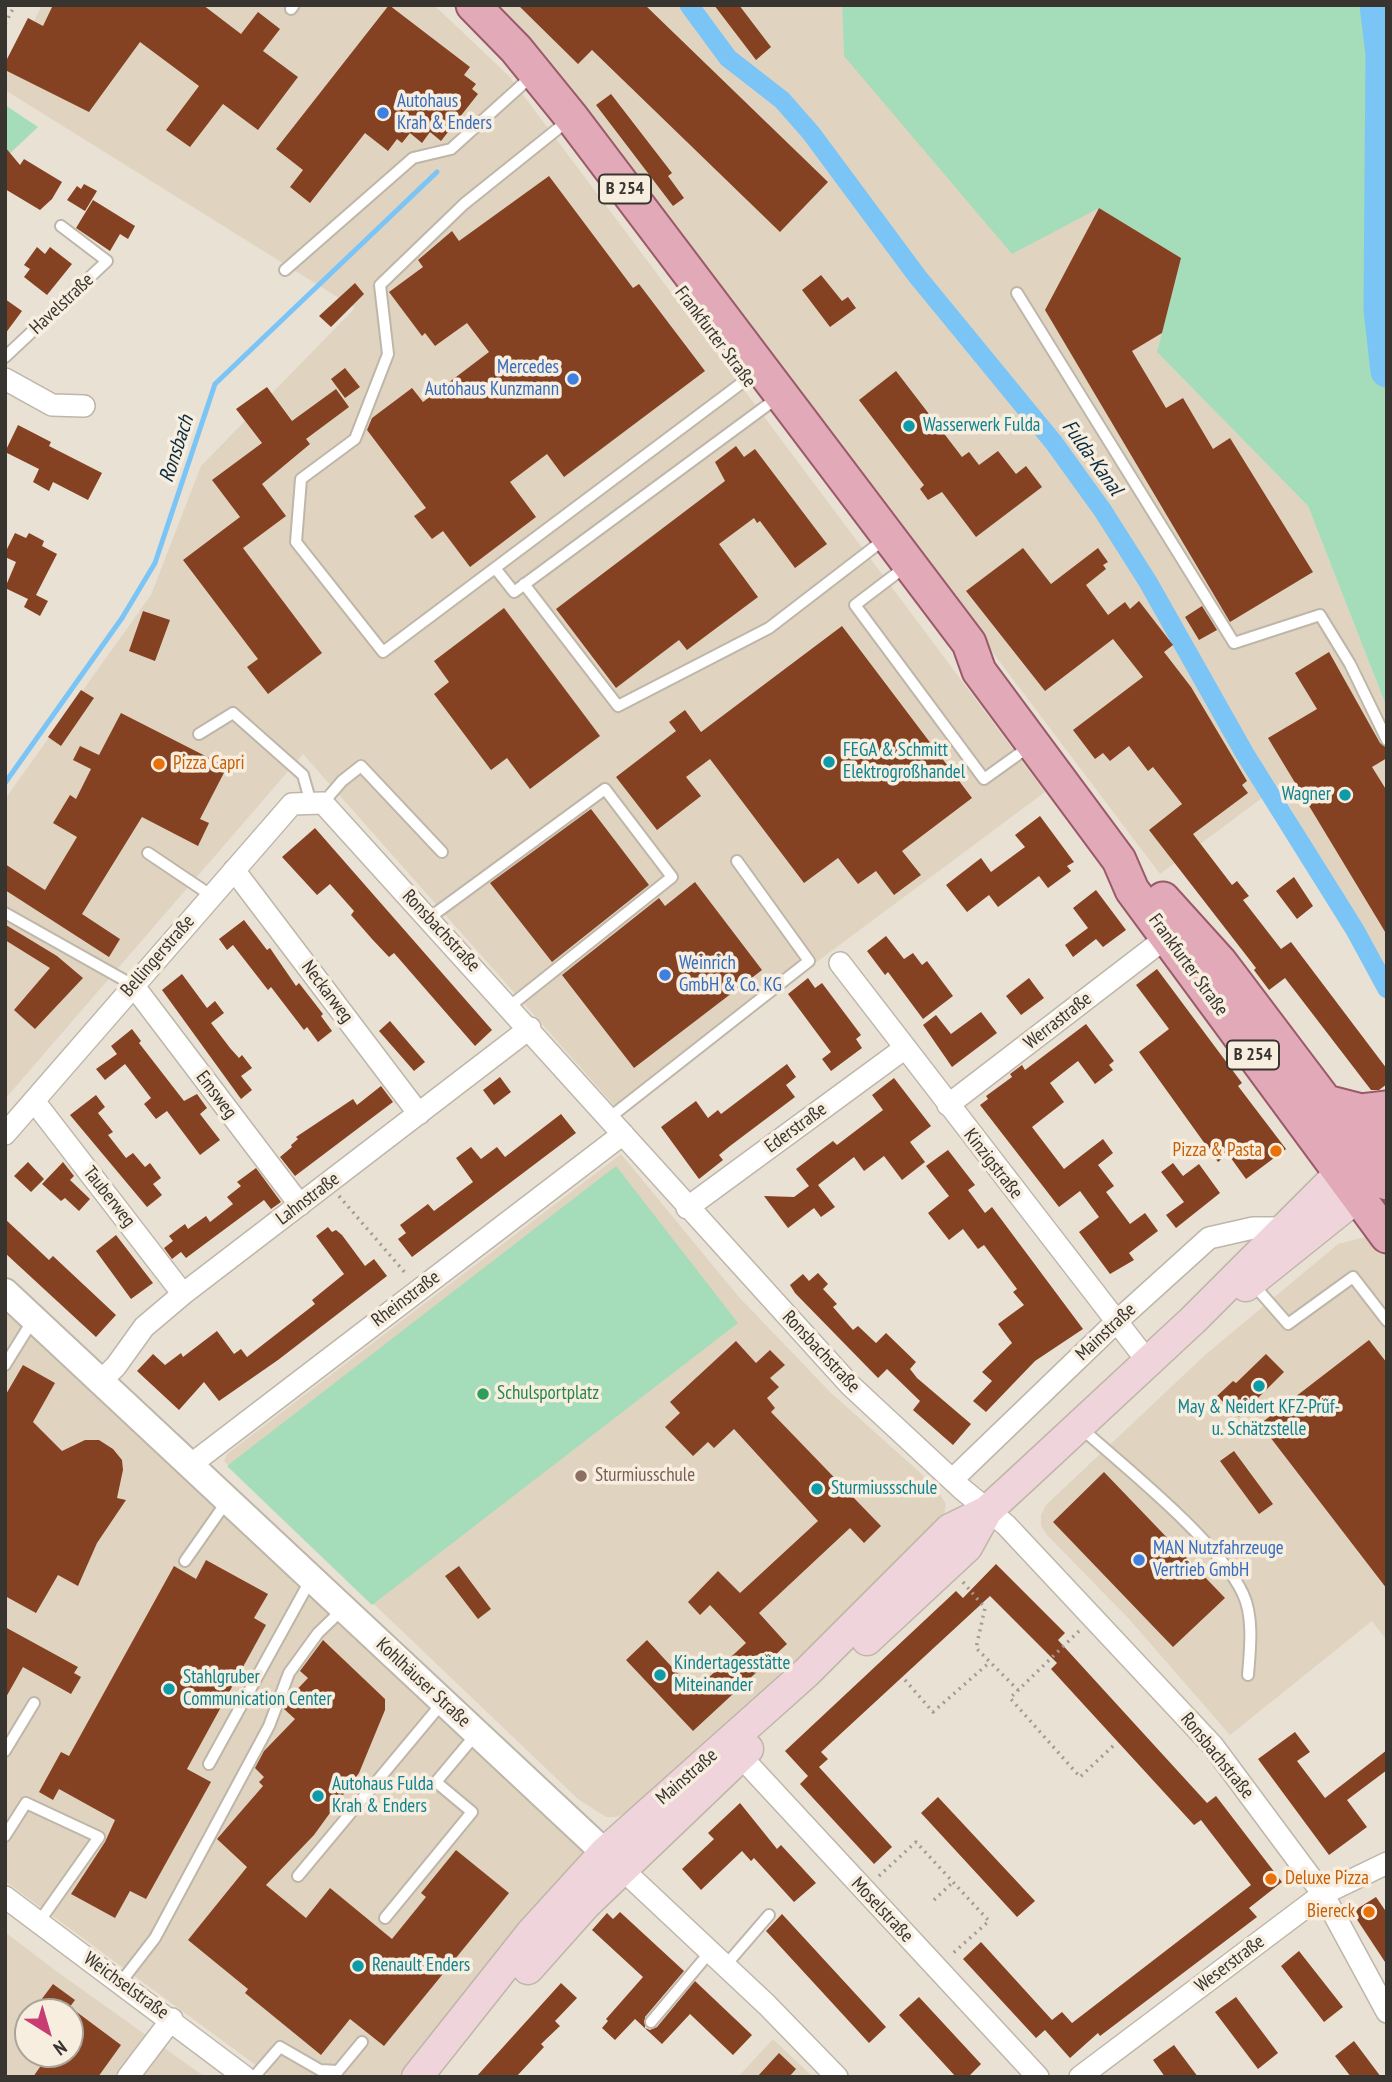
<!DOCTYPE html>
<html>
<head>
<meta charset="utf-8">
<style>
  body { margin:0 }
  #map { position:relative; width:1392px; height:2082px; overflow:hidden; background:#e9e1d3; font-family:"PT Sans Narrow",sans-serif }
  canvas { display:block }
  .frame { position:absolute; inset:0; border:7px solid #38342f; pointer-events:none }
  .north { position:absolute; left:14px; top:1998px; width:70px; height:70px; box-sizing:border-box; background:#f7eee0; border:2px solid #aba499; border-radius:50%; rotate:143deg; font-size:19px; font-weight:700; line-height:28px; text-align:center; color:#38342f }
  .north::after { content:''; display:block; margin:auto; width:24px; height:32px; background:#c83d71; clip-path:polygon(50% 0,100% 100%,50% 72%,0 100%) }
</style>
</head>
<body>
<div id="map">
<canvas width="1392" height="2082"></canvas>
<div class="frame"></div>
<div class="north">N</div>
</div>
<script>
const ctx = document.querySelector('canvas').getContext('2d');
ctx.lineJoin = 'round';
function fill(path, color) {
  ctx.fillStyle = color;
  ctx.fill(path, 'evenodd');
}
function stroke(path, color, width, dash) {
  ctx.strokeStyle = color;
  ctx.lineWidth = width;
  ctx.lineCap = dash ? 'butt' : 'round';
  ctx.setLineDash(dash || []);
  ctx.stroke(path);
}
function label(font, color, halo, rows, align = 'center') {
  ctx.font = font + ' "PT Sans Narrow",sans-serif';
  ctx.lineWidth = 7;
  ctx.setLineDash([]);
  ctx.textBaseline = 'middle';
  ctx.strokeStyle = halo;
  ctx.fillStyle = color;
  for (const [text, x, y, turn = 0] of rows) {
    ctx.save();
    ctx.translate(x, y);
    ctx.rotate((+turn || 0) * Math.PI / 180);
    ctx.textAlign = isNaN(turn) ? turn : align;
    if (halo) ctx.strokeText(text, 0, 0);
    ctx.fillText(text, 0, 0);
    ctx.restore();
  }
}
fill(new Path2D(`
  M42,5h392l75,71 536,716 -427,318 -315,-356 -298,345v-300l146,-204 50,-129 154,-158 -350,-218v-12z
  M488,5h354l2,51 337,202 -24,94 151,154 79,202v266l-109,-188 -118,88 -571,-756z
  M621,1154l117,142 92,96 105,94 11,18 -2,12 -190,189 -62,49 -63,58 -13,5h-10l-28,-18 -354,-338 3,-7z
  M1365,1237l22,16v388l-15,-20 -142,114 -101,-116 -82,-84 -6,-9v-11l5,-10 159,-150 133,-111z
  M5,1304l584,551 -177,222h-140l-267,-196z
  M5,1932l51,39 149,106h-200zM28,2012h42v42h-42z
  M773,2039l40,38h-75z`), '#e0d4c0');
fill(new Path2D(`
  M842,5h545v703l-79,-202 -151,-154 24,-94 -82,-50 -87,46 -168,-198z
  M5,105l33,22 -33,31z
  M616,1166l122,157 -366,282 -145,-139z`), '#a5dcb9');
stroke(new Path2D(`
  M5,783l117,-165 33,-55 60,-179 222,-212`), '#7ac4f6', 5);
stroke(new Path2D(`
  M689,5l39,53 54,42 29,33 106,143 137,167 49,68 45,71 97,172 110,176 32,59`), '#7ac4f6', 19);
stroke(new Path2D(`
  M1376,5l6,49 -2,255 7,62`), '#7ac4f6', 33);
fill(new Path2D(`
  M53,5h150l38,29 17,-22 22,17 -17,22 35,26 -40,53 -35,-26 -33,43 -24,-17 33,-44 -59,-44 -51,70 -84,-42v-7l23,-45 15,8z
  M389,5l81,62 -6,8 12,9 -4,5 6,5 -37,47 -11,-9 -8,11 -12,-10 -8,10 -5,-4 -9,12 -23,-18 -55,70 -20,-16 13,-17 -27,-21z
  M518,5h127l183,177 -48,50 -188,-182 -14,14z
  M714,5h25l32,42 -15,13z
  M611,94l61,79 -4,3 16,22 -11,8 -77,-101z
  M5,147l15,18 4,-6 38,23 -10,17 -12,11 -35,-21z
  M549,176l84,112 6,-4 66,87 -141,106 -17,-23 -37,28 26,35 -66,50 -27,-36 -11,8 -18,-23 12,-8 -59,-78 5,-12 40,-30 11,14 66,-50 -22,-29 -32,23 -10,-13 -3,3 -33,-44 34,-25 -5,-7 34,-29 7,10z
  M84,184l13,7 -12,20 -18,-11 10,-14 4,3z
  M93,200l42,26 -7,13 -8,-5 -10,17 -34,-23z
  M1099,208l82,50 -19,75 -30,18 34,57 17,-10 30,51 17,-11 83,134 -83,50 -185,-312z
  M37,247l8,7 5,-7 22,17 -25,31 -23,-18 6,-8 -6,-4z
  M821,275l21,26 6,-4 8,11 -26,19 -28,-37z
  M355,283l9,11 -33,33 -12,-11z
  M5,299l17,12 -17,23z
  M345,368l15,19 -15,11 -14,-19z
  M896,371l66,86 7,-5 10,13 19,-14 18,23 10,-8 16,21 -66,50 -34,-45 -14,8 -8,-11 4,-4 -65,-85z
  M267,387l25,34 44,-32 13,18 -43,32 4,5 -48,40 24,32 -43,32 79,105 -54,41 -21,-27 11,-8 -75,-99 57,-43 -28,-37 50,-37 -26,-34z
  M18,425l33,17 -2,4 53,27 -14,27 -35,-18 -4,9 -16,-9 6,-13 -34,-17z
  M736,446l8,11 11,-8 72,95 -32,24 -35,-47 -3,2 -3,-5 -35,26 39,53 -71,53 -8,-10 -63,48 -60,-79 169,-128 -10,-19z
  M15,533l11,5 3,-5 15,8 -2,5 15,8 -21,41 12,6 -8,15 -16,-9 4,-8 -23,-11 11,-26 -11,-5v-4z
  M1023,548l28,36 47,-36 10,14 -5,3 3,4 -20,16 22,30 17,-13 5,7 9,-8 34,44 -9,7 27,35 56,94 -5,4 6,8 -55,41 39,51 5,-4 12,15 -6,4 38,49 10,-7 96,127v15l-8,6h-8l-86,-112 -16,12 -15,-20 2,-2 -107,-138 33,-26 -29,-37 -5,4 -19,-25 -19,15 -7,-8 -8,6 -22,-29 70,-53 -30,-38 -68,52 -79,-100z
  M1202,606l15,24 -18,10 -14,-23z
  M504,608l96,128 -70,53 -23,-31 -16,12 -57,-76 15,-12 -15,-21z
  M143,611l27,9 -15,41 -26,-10z
  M842,626l130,172 -70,53 19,24 -27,20 -18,-24 -18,13 -20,-26 -34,25 -94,-124 -24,18 15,19 -44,34 -41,-53 60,-46 -7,-9 16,-12 16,22z
  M1329,652l51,91 7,5v10l-15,9 15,24v144l-119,-197 49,-29 -22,-36z
  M81,690l13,8 -33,48 -13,-9z
  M121,713l106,54 -27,52 9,4 -11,23 -56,-29 -60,97 38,25 -11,18 -104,-67v-26l40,26 32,-53 -24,-14 17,-28 6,4 15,-30 -18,-9 7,-14 19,9z
  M591,809l58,76 -97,77 -62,-79z
  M1040,816l34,46 -7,4 4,5 -23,17 -9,-12 -41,31 -9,-12 -22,17 -21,-27 35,-27 10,14 34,-25 -10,-12z
  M315,828l177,202 -17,16 -81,-93 -5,4 -17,-18 -21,-24 3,-4 -24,-27 -13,11 -35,-38z
  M1294,877l19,29 -16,13 -21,-28z
  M695,882l67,88 -128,98 -72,-93 97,-77 6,8z
  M1096,890l30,40 -23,17 -7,-8 -23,18 -8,-12 23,-17 -15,-20z
  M244,920l23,30 3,-2 26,38 3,-3 24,31 -2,2 11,15 -14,11 -11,-15 -3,3 -33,-43 -3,3 -35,-45 -6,5 -8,-11z
  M6,925l51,31 26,22 -48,51 -21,-19 36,-42 -45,-28z
  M886,936l18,23 9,-6 9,12 5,-4 26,35 -30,23 -35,-47 -3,3 -18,-24z
  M1157,969l85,114 -4,3 48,63 -40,30 -18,-25 -10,8 -79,-110 30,-23 -33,-44z
  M182,974l25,34 8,-7 9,12 -13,10 19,25 9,10 3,-3 10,13 -11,8 11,14 -11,9 -79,-109z
  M808,978l7,10 7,-5 39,52 -5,4 6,9 -31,23 -9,-12 9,-7 -43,-58z
  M1029,978l15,20 -23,17 -15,-19z
  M981,1012l16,21 -45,34 -29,-42 13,-10 15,19z
  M390,1021l35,41 -11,9 -35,-40z
  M1086,1024l28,37 -5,4 4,5 -18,14 -17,-23 -28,22 14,19 -32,25 32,42 39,-30 10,14 -15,12 16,21 -8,6 24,32 15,-11 13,18 -29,22 5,7 -24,14 -31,-42 20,-15 -19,-26 -21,16 -79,-102 8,-6 -2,-3 26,-19 -2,-3 12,-9 3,5z
  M132,1029l9,12 -2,2 45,58 13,-7 10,14 -7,6 20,26 -20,15 -33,-44 -11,8 -12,-15 7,-6 -26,-34 -20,16 -9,-11 21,-15 -6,-8z
  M787,1064l9,13 -10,8 9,12 -65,49 -11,9 4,5 -24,19 -38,-52 35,-26 12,17 10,-8 3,4z
  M500,1077l11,15 -17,13 -11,-15z
  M894,1078l37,48 -21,16 15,20 -23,18 -18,-24 -20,15 -10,-14 -36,28 17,22 -14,10 -7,-9 -26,20 -24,-32 30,1 15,-11 -13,-17 37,-28 4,4 46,-35 -11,-15z
  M381,1086l12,16 -98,74 -15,-19 12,-10 -1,-2 7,-6 -2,-2 57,-38 4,6z
  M96,1095l9,12 -7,6 15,19 -5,3 18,23 7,-5 12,14 5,-4 11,15 -8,6 9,11 -15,12 -77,-92z
  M561,1114l15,19 -164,124 -14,-18 8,-6 -6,-8 28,-21 6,7 39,-29 -17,-24 15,-11 10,12 16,-12 8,10z
  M948,1150l27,35 -7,5 17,23 7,-6 91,122 -48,32 -49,51 -13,-11 19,-20 -10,-9 30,-29 -14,-19 26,-19 -11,-13 4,-3 -33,-44 -6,4 -15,-20 -14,11 -21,-27 21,-17 -23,-30z
  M28,1162l16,17 -13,13 -17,-16z
  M63,1162l11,14 -4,4 20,19 -11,12 -14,-13 -4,3 -19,-17z
  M1173,1163l10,13 16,-12 21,29 -44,35 -10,-13 18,-13 -23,-30z
  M256,1168l25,34 -10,7 -7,-9 -78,58 -5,-6 -9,7 -8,-11 9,-7 -4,-5 16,-12 3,5 18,-13 4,6 23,-18 -6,-7 14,-11 -4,-4z
  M5,1219l44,41 4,-4 63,59 -20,22 -91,-84z
  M328,1227l4,5 4,-2 6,5 23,31 9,-7 13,17 -109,84 -59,41 -15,-19 -25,28 -42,-39 16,-17 12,11 16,-12 2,4 34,-26 17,23 7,-5 6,8 68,-53 -3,-4 32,-26 -28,-38z
  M116,1235l37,48 -22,16 -35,-48z
  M818,1273l10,11 -5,5 14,15 -4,3 20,23 5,-4 18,17 10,-10 30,29 -6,7 7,9 54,46 -18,21 -40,-35 7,-9 -33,-32 -9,9 -83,-85 -5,-8 13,-11 6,7z
  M1369,1340l18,23v226l-127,-165z
  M736,1341l20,22 14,-13 15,15 -15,13 9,9 -12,11 8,10 -4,4 110,114 -17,17 -14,-15 -91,85 28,31 -94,87 -67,-71 21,-20 47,51 52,-48 -36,-38 -10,10 -12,-13 30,-31 22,22 78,-72 -84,-92 -20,19 -6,-6 -15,14 -28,-29 15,-14 -10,-11z
  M1266,1354l18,18 -45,45 -22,-21 16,-15 3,2z
  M23,1365l32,18 -22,39 29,29 23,-11h14l14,9 9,11 1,10 -6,28 9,2 -29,43 -19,43 -20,-11 -22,38 -31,-17v-200z
  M1234,1451l39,53 -14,10 -39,-53z
  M1104,1472l121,126 -52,49 -120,-125z
  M206,1560l62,34 -14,24 12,7 -79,144 24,13 -65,117 -16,-8 -15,27 -44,-24 34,-52 10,-22 -56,-31 -6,11 -14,-8 22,-40 8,4 105,-190 22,13z
  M996,1564l69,69 -7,7 149,163 9,-7 66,86 -33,26 8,9 -157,119 -2,-3 -28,25 -25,-28 -9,8 -73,-79 18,-17 71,78 10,-8 10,11 179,-138 -50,-65 -7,5 -143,-156 6,-6 -67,-67 -169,156 7,7 -9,8 73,80 -18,17 -74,-80 8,-8 -23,-25 171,-160 7,7z
  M459,1566l32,43 -13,10 -33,-43z
  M5,1627l73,40 -4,6 7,4 -10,17 -48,-27 -18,32z
  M323,1640l62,59v11l-26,63 -45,62 -48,50 40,33 24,-30 62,51 34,-42 -5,-4 35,-43 53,43 -125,153 -34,-27 -29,36 -76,-62 3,-4 -60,-49 59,-73 -30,-28 46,-53 -4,-4 5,-5 -9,-9 9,-17 31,-32 -11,-10 3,-9 21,-22 -8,-7z
  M1295,1732l15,20 -13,9 28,37 62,-48v20l-40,30 20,27 -38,28 -71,-96z
  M938,1797l97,104 -18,16 -96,-104z
  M740,1803l37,46 4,-4 35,38 -22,19 -40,-44 -3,3 -9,-10 -41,39 -19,-21 32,-30 -6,-6z
  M1376,1897l11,16v52l-35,-53z
  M620,1912l64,59 -39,46v11l5,2 7,-3 38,-46 57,54 -19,20 -43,-41 -28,30 -27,-25 -20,21 -13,-12 6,-7 -2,-2 37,-42 -51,-47 15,-17 6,6z
  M782,1914l104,113 -17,16 -103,-112z
  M1299,1951l44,56 -19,15 -43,-56z
  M561,1983l16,15 -22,23 5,5 -19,18 3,3 -28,30h-40z
  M53,1984l22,16 -9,12h-34z
  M919,1997l62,67 -13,13h-12l-57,-62z
  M1236,1997l42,56 -20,16 -43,-57z
  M70,2007l51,38 -23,32h-65l16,-23h21z
  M1354,2041l27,36h-30l-16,-21z
  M1174,2045l24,32h-33l-12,-17z
  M779,2053l17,16 -7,8h-32z`), '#854222');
const service = new Path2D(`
  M291,9l3,-4
  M570,119l-106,85 -84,81 8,69 -33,85 -54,40 -5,63 87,110 376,-282
  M285,270l128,-112 38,-9 83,-75
  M1017,293l217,350 86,-28 30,49 37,76
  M5,357l102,-96 -46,-35
  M905,567l-50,38 129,174 46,-33
  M495,568l19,24 263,-194
  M524,584l94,122 151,-78 117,-90
  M199,734l34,-21 70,62 8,28
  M323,803l19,-22 19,-15 81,86
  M148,853l64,43
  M5,913l128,72
  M429,918l176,-129 67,88 -162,129
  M609,1118l200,-157 -72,-100
  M1253,1284l35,40 65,-47 34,44
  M5,1365l28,-45
  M1081,1428c44,39 139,115 162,166 11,23 7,56 5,81
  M185,1561l42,-60
  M5,1751l29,-48
  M209,1764l102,-185
  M5,1836l21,-33 73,34 -60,85
  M298,1876l145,-174
  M385,1918l87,-106 -36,-30 41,-49
  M725,1966l44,-51
  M121,1982l34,-44 114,-212 20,-53 29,-40 25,-24
  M651,2022l59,-70
  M254,2077l26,-30 40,23 18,1 24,-29`);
const minor = new Path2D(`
  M5,379l47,26 32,1
  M234,870l185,244
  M840,963l308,399
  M133,985l167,220
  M34,1101l149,193
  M948,1105l219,-168
  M5,1134l287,-330 31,-1 527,582 112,104 44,36 207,221 110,148 64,118
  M687,1208l218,-160
  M99,1383l17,-17 28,-39 39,-33 347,-266
  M189,1466l434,-332
  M953,1479l162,-156 94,-85 44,-10h28
  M732,1747l306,330
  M622,1869l145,136 70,72
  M5,1897l240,180
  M128,2077l44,-58
  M1080,2077l243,-183 64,-31`);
const tertiary = new Path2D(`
  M5,1292l615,575`);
const secondary = new Path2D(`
  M1246,1286l111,-89
  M867,1640l100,-93 20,-36
  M528,1969l58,-65 162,-155
  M417,2077l115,-145 72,-79 202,-180 144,-144 37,-18 38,-35 168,-156 147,-147`);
const primary = new Path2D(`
  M473,5l43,44 56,69 397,525 10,28 140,189 13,30 255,346
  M1163,899l57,63 167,221
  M1326,1102l35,9 26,-3
  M1347,1166l40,-35`);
stroke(service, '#beb6a9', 14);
stroke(minor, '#beb6a9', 24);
stroke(tertiary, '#beb6a9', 30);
stroke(secondary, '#beb6a9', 33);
stroke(primary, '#9a5a69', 37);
stroke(new Path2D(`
  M5,24l10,-19
  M339,1196l68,79
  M963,1582l22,26 -9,40 42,42
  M1079,1631l-69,67 70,79 33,-31
  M905,1680l28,32 57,-50
  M879,1876l37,-34 73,79 -38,34
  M934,1900l19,-18`), '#a19b90', 3.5, [2, 5]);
stroke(service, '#fff', 10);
stroke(minor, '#fff', 21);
stroke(tertiary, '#fff', 26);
stroke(secondary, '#f0d4db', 30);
stroke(primary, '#e2a9b8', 33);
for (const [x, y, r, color] of [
  [383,113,7,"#3f7fe0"],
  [573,379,7,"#3f7fe0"],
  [909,426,7,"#0f9aa8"],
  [829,762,7,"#0f9aa8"],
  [159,764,7,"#e8710a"],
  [1345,795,7,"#0f9aa8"],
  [665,975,7,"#3f7fe0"],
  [1276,1151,7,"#e8710a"],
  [1259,1386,7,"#0f9aa8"],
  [483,1394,7,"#2e9e5b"],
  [581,1476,7,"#8d6e63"],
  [817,1489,7,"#0f9aa8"],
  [1139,1560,7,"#3f7fe0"],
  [660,1675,7,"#0f9aa8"],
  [169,1689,7,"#0f9aa8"],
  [318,1796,7,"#0f9aa8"],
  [1271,1879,7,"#e8710a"],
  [1369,1912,7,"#e8710a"],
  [358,1966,7,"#0f9aa8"]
]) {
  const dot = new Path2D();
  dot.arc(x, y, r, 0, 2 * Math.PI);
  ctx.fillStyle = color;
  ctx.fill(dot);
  stroke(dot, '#f7eee0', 2.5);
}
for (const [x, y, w] of [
  [625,189,52],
  [1253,1055,52]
]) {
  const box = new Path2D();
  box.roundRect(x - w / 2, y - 14.5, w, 29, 5);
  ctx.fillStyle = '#f7eee0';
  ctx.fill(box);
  stroke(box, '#38342f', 2);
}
label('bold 18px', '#38342f', null, [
  ["B 254",625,189],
  ["B 254",1253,1055]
]);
label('19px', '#366cbe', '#f7eee0', [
  ["Autohaus",397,102],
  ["Krah & Enders",397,124],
  ["Mercedes",559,368,"right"],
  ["Autohaus Kunzmann",559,390,"right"],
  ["Weinrich",679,964],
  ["GmbH & Co. KG",679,986],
  ["MAN Nutzfahrzeuge",1153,1549],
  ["Vertrieb GmbH",1153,1571]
], 'left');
label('19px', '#38342f', '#f7eee0', [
  ["Havelstraße",62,304,-43],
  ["Frankfurter Straße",715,337,53],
  ["Ronsbachstraße",441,931,47],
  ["Bellingerstraße",158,956,-49],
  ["Frankfurter Straße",1188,965,54],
  ["Neckarweg",327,992,53],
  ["Werrastraße",1058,1021,-38],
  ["Emsweg",216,1095,53],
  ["Ederstraße",796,1128,-36],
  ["Kinzigstraße",993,1164,52],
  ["Tauberweg",109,1197,52],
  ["Lahnstraße",308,1199,-37],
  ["Rheinstraße",406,1299,-37],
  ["Mainstraße",1106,1332,-43],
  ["Ronsbachstraße",821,1352,47],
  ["Kohlhäuser Straße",423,1683,43],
  ["Ronsbachstraße",1217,1756,51],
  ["Mainstraße",687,1777,-41],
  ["Moselstraße",882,1910,47],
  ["Weserstraße",1230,1964,-37],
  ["Weichselstraße",126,1986,36]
]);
label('19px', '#0d838f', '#f7eee0', [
  ["Wasserwerk Fulda",923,426],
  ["FEGA & Schmitt",843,751],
  ["Elektrogroßhandel",843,773],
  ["Wagner",1331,795,"right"],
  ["May & Neidert KFZ-Prüf-",1259,1408,"center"],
  ["u. Schätzstelle",1259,1430,"center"],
  ["Sturmiussschule",831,1489],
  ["Kindertagesstätte",674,1664],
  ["Miteinander",674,1686],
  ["Stahlgruber",183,1678],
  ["Communication Center",183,1700],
  ["Autohaus Fulda",332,1785],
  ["Krah & Enders",332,1807],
  ["Renault Enders",372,1966]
], 'left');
label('19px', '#c56008', '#f7eee0', [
  ["Pizza Capri",173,764],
  ["Pizza & Pasta",1262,1151,"right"],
  ["Deluxe Pizza",1285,1879],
  ["Biereck",1355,1912,"right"]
], 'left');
label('19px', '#27864d', '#f7eee0', [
  ["Schulsportplatz",497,1394]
], 'left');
label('19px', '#785e54', '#f7eee0', [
  ["Sturmiusschule",595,1476]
], 'left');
label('italic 21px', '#0b2c40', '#f7eee0', [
  ["Ronsbach",177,449,-72],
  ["Fulda-Kanal",1092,458,54]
]);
</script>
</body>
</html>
